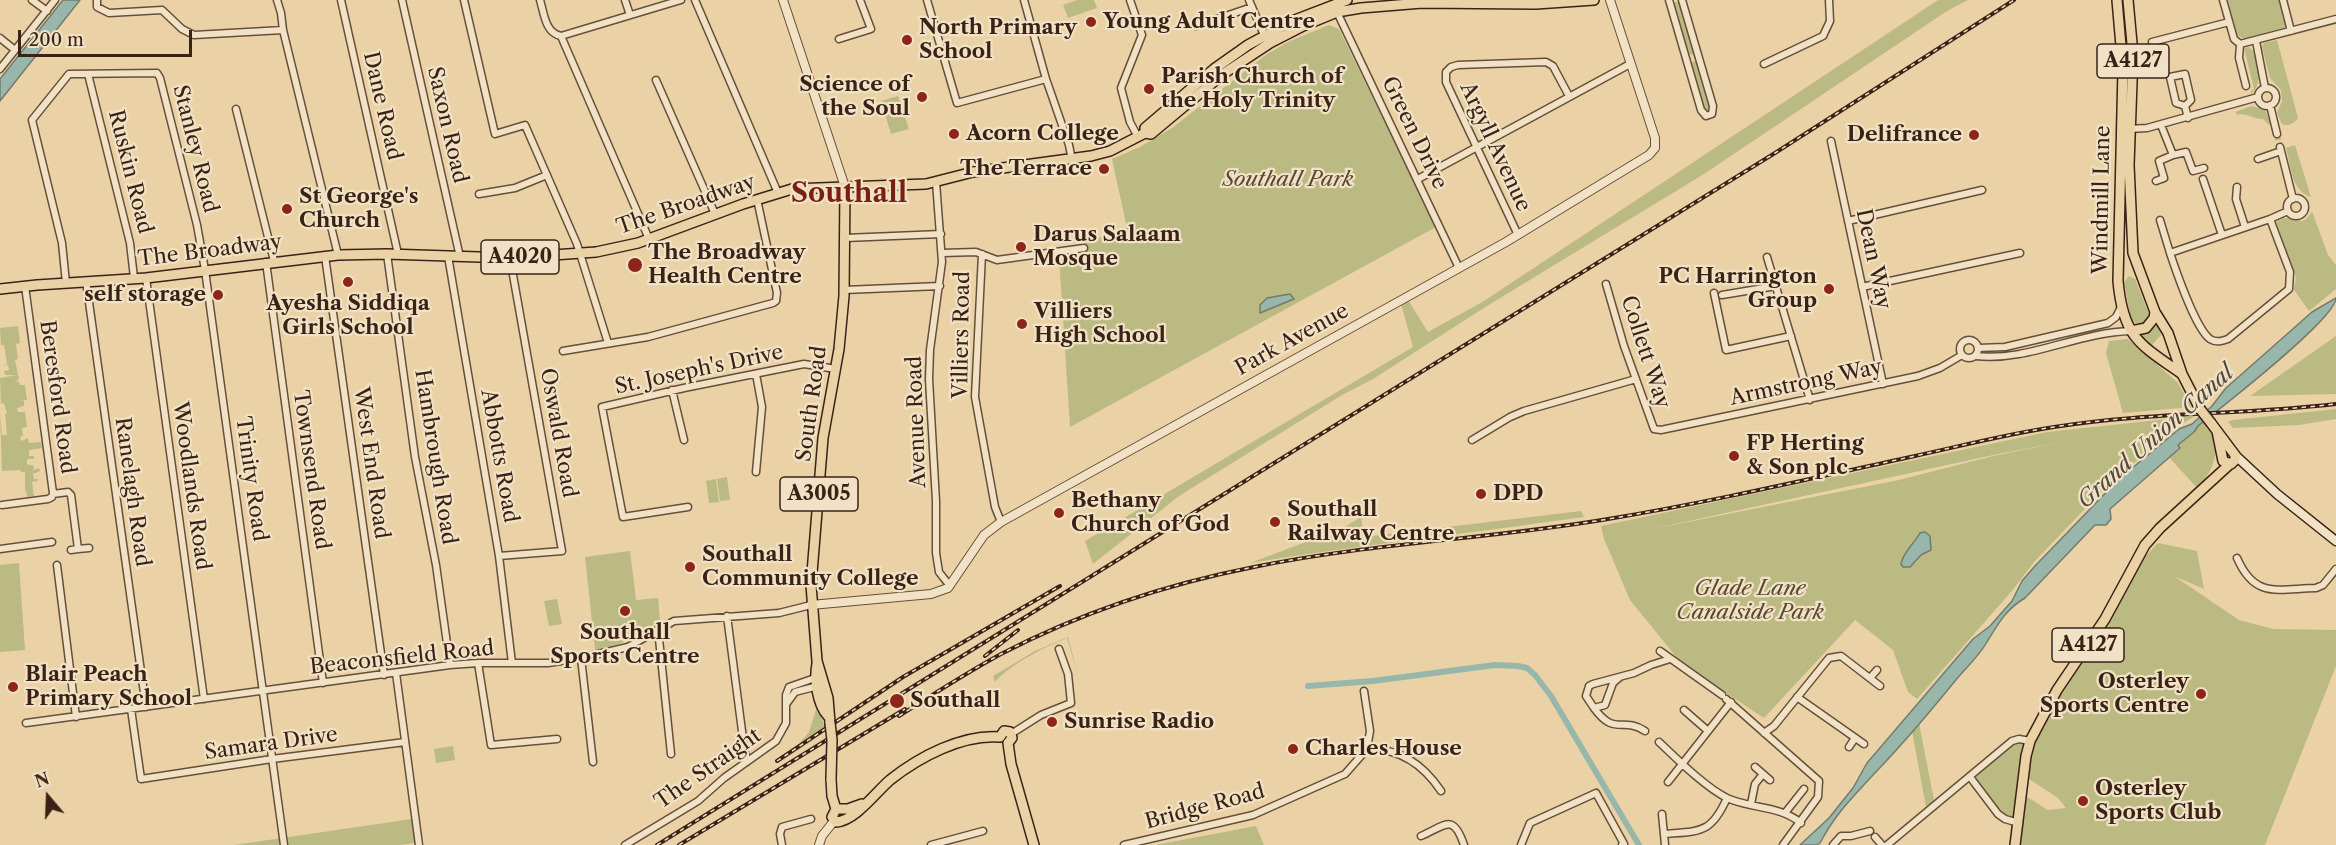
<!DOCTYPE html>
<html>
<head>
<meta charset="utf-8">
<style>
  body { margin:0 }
  #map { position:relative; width:2336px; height:845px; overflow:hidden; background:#ead2a6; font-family:"Libre Caslon Text",serif }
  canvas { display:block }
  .north { position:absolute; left:18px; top:767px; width:60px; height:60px; -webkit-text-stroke:4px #f1e2c5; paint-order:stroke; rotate:341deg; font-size:16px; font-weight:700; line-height:24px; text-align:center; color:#3b2217 }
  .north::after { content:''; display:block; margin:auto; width:21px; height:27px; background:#3b2217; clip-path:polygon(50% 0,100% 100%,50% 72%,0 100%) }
  .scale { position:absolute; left:18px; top:30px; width:174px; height:27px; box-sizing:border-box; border:3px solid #3b2217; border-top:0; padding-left:8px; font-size:18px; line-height:21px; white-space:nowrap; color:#3b2217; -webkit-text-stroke:4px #f1e2c5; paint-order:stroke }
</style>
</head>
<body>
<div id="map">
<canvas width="2336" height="845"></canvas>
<div class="north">N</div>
<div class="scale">200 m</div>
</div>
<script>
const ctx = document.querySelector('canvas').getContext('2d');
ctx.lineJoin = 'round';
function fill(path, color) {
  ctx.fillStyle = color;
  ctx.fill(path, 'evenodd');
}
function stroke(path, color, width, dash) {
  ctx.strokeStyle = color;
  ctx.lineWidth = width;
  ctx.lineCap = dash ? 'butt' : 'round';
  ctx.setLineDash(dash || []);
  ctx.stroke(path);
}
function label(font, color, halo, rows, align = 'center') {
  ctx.font = font + ' "Libre Caslon Text",serif';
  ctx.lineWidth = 4.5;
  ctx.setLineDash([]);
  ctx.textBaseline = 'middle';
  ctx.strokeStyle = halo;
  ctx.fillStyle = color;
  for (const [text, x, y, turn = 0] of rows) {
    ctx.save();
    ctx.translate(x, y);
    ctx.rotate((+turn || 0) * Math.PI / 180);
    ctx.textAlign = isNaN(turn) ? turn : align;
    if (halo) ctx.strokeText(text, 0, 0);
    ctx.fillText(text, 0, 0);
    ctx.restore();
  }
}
fill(new Path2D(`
  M1077,0h17l3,8 -29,10 -5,-13z
  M1938,0h30l-21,11 -243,163 -217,132 -114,73 -31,16 -163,101 -86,68 -8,-23 328,-194 -12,-43 7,-4 20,32 56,-31z
  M2228,0h52l7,27 -43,12 -7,-4z
  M1673,2h7l15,49 -3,4 -4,-2z
  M1329,25l10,4 97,198 -366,200 -11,-171 25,-4v-9l43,-15 -15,-69 28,-12 32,-19 95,-74 23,-13z
  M2277,40l21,78c-4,5 -10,9 -16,6l-5,-11 5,-12 -1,-11 -11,-12 -8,-31 2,-4z
  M2249,47c11,8 15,38 2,47v-3l3,-2 -10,-41z
  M1694,61l4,2 13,44 -3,4 -4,-2 -14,-44z
  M898,96l11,33 -18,5 -10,-33z
  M2252,106l13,4 7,15h-3l-6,-6c-9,1 -16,-7 -25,-4l-3,-3z
  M2295,145l16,52c-20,-6 -20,-31 -25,-49z
  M2312,211l16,44 8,10v24l-27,22 -15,-21 2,-13 -20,-55c3,-1 6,-4 10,-4 13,0 17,10 26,-7z
  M2129,276l6,3 14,35 -5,10 -11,-1 -2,-4 -7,-37z
  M2156,322l5,13 -9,10 -14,-11 13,-5z
  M18,326l2,17 -4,1 2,15 -3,1 4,19 -3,2 3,1 1,3h5l2,15 -8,1h5v5l-7,2 1,4h7l2,15 -5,1 1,8 -3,1 1,4 7,-3 1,5 12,-1 1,6 -13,2v6h5v3h-7v5l7,2v3l-3,2 8,-3 1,3 -7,3 1,5h4v2l-6,1 2,14 -6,1 -3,-7v-18h-4l-1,-2 -18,1 -2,-59 2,23h5l-2,-21h2l-3,-11 -3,1 -1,-26 17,-3h-12l-1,-4 5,-1 -1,-5 -5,1 4,-2 -3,-19h-3l-1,-17z
  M2336,336v58l-86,2z
  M2128,339l49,43 15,25 -69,6 -17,-60 3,-12z
  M2336,409v10l-37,6 -66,3 -5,-6 5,-2z
  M2195,416l-22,13 -73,64 -65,68 -24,31 -94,107 -9,-7 -15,-42 -38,-30 -91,98 -82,-54 -52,-64 -26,-61 -3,-13 446,-94zM2062,442l-69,14 -94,24 -247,49 346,-75z
  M2204,421c19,23 13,47 -7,67l-28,-31 11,-9 -2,-3z
  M727,477l3,23 -10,1 -3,-22z
  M716,479l3,23 -10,1 -3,-22z
  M1581,511l3,6c-112,16 -223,28 -334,46l93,-35 18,-11 3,20z
  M2158,543l39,8 7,38 -30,-13 65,44 34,9 63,1v36l-71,179h-246l5,-50 24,15 18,-2 -8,-10 -29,-19 -4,-6 2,-18 32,-59 79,-132z
  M630,551l6,49 22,-2 2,23 -41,23 -24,6 -10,-93z
  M19,563l6,87 -25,2v-87z
  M557,599l5,25 -13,2 -5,-25z
  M1068,637l10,38 -11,-37c-24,10 -55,25 -72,44l-2,-6 42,-25z
  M819,700l5,27 -25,17 10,-12z
  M1919,723l15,77 -8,7 -14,-76z
  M2012,741h18l-11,82 -14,-4 -35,-42z
  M453,746l2,14 -19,3 -2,-14z
  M412,819l3,24 -14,2h-167z
  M1256,826l8,19h-109z`), '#bbba83');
const water = new Path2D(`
  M63,0h17l-80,101v-22z
  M1290,294l4,5 -34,14v-8l7,-7z
  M2336,298c0,21 -117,111 -138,128l-4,6 -16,13 2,3 -70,61 1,10 -5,6h-11l-70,73c-19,11 -27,26 -38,44 -8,14 -22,27 -32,39 -26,32 -53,64 -82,94 -22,24 -37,38 -53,68l-3,2h-17l29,-27 24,-30 14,-25 106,-124 17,-13 22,-25 10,-20 12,-14 85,-88 60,-50 13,-5 20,-18 14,-18 86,-76z
  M1925,532l5,4 1,14 -10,5 -11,12h-7l-2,-3c2,-12 13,-20 19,-31z`);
fill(water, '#98b7aa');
stroke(water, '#737b6f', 1.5);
stroke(new Path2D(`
  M1308,686l65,-5 122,-16 23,1 9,2 8,7 16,21 88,149`), '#98b7aa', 6);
stroke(new Path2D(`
  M2277,134l3,13`), '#c7af89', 6, [6, 3]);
const minor = new Path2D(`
  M32,0l15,11
  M97,0v7l12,6 53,-3 20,19 12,6 89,-5
  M277,0l4,13 2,17 55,225
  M341,0l57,254
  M402,0l58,257
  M464,0l31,134 30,-9 52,119 31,99
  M540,0c4,13 5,33 21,36
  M625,0l5,15
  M695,0l83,193
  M927,0l30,103 89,-24
  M1024,0l22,79 23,66 3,15
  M1130,0l12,35 -21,53 9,34 8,15
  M1249,0l15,35
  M1669,0l32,110 5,6 6,-2 1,-8 -31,-106
  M2223,0l11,39 6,5 -1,14 7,28
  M2283,0l8,31
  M1337,12l122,256
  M1196,26l56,-19
  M561,36l88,203
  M561,36l120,-36
  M0,38l15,12
  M839,39l32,-10 -11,-29
  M2256,41l9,47
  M2152,42l77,-20
  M2240,44l96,-25
  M1764,64l59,-28 7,-15 -1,-21
  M0,69l55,-69
  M88,74l42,169 4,35
  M656,80l59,134
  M2258 97a9 9 0 1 1 18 0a9 9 0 1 1-18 0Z
  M2270,105l7,29
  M2185,106l6,-6 -6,-26 -15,3 6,26 9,3 3,12
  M236,109l38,152
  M2161,125l12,30 13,-3 7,19 11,-3
  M2128,129l19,-1 111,-31
  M1831,141l52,243
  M2280,147l13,52
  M2258,159l23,-8
  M1418,179l212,-115
  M2203,179l19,56
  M2156,181l8,-3 -5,-17 14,-6
  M936,182l6,80 -12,88 -1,29 7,122v52l3,19 11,14
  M2237,187l-1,12 9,28
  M479,194l36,-6 32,-13
  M2287 207a9 9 0 1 1 18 0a9 9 0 1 1-18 0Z
  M2270,219l20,53 -1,17 -61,50c-6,2 -12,4 -18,0 -14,-10 -34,-68 -40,-86l100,-34 18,-8
  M2160,220l10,33
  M1848,221l134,-31
  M1518,235l-72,-153v-10l5,-5 7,-2 88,-3 7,4 16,30
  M845,238l96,-4
  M942,253l34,-1 21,8 87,-12
  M387,254l28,203 21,108 14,100
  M982,254l-7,143 20,110 6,15
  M325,256l59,419
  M448,256l51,300 13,107
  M1767,257l43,143
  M266,262l57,421
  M146,278l58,421
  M86,281l60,426
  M66,283l-4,-40 -30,-123 37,-46 88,-1 3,5 37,147 8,45 79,575
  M1606,284l18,62 30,83 7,1 257,-54 22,-8 22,-13
  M1862,287l158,-34
  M844,290l96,-4
  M1714,293l12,57 65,-14
  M1722,295l54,-9
  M1960 349a9 9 0 1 1 18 0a9 9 0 1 1-18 0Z
  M1978,348l27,-1 103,-24 8,-6 5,-10
  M563,351l85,-14 125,-34 3,-2 1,-8 -20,-94
  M1976,356c52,6 102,-24 155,-25
  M672,390l12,50
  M1472,440l38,-23 14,-6 112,-32
  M756,472l6,-65 -6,-33
  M53,494l15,-2 3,3 7,54 -7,1
  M2,505l46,-6 4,-2 1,-4 -28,-207
  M688,507l-65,10 -21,-110 82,-19 120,-24 32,5
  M0,549l52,-7
  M78,549l11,-1
  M499,556l63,-5 -52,-293
  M2237,558c18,41 40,31 79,30l7,-3 13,-16
  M57,565l19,152
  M727,616l18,138 3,6
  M658,629l13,125
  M1660,651l62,44
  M581,658l12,104
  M478,663l13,82 66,-6
  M396,673l23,172
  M1620,677l-7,6 -8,22 -11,3 -8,-12 3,-10 4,-2 41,-11 17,-8 19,-6
  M1870,678l7,-8
  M1797,697l67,47
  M1726,699l93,82 -1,16 -35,48
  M787,703l8,-11 23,-6
  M1594,708c21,29 28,8 51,23
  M131,709l10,70 131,-20 133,-17
  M1684,710l24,21
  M26,723l424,-58 28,-2h70l33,-5 47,-11 46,-26 105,-8 32,-8
  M1764,733l10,-7 55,-68 12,-2 39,30
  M1011,734l30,-19 30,-12 -3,-29 -9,-25
  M1659,742c18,17 46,45 68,56 24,11 52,7 74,25
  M1849,747l6,-9
  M1367,749c33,-1 56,15 74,42
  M1755,767l15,13
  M1970,777l28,37 7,5 14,4
  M1668,782l63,-80
  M1751,804l4,-20 8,-10
  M1785,813l19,-24
  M1662,814l3,31
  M1664,834c36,-3 47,0 63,-36
  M1421,836c25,-11 32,-23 43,9
  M1875,837l7,8
  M625,845l73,-44 26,-23 52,-37 10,-18v-28l3,-8 26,-9
  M782,845l-2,-11 2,-7 29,-8
  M931,845l52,-14
  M1124,845l129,-30 92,-41 22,-25 3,-18 -6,-40
  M1521,845l9,-22 66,-30 28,51 -2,1
  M1833,845l8,-9h10l19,-5
  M1887,845l125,-104 7,-2 11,2`);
const tertiary = new Path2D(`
  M783,0l62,187
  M811,605l120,-11 17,-6 36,-53 17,-13 505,-280 143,-87 6,-7v-10l-45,-138
  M819,845l3,-9 12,-15`);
const secondary = new Path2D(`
  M2235,455l42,39 59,47`);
const primary = new Path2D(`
  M2117,0l6,69 -5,212c5,56 21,63 64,93
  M2128,0l5,54 -4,111 4,88 22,59 13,21 14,41 18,35
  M1145,133v-5l69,-59 34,-24 44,-24 55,-21
  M0,289l37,-4 109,-7 192,-23 49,-1 123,4 86,-6 42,-9 105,-39 49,-15 134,-5 47,-12 118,-16 19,-5 35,-18 6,1 72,-60 47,-31 33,-17 34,-14 24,-4 61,-5 114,1 58,-4
  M2131,331l15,-3 8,-10 1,-6
  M2211,423l24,32v5l-4,4 -8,-3 -6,-30
  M817,664c-3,15 0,40 11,52
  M830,723l-2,-25 -11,-37 -6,-76 12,-147 16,-89 5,-53 1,-109
  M1000,737l4,-6 6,1 2,6 -4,5
  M1008,743l3,21 23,81
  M831,779l1,17 4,13
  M836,809l-4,8 4,5c19,-1 40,-30 54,-42 29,-23 72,-46 110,-43
  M836,809h12l14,-5
  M2015,845l11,-89 4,-15 27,-51 48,-71 40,-74 15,-17 70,-64`);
stroke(minor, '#674e3b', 9);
stroke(tertiary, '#674e3b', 10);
stroke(secondary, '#3b2217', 11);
stroke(primary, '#3b2217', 12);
stroke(minor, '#f1e2c5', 6);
stroke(tertiary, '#f1e2c5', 8);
stroke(secondary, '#f1e2c5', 8);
stroke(primary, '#ead2a6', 9);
const rail = new Path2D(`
  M985,656l33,-26
  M899,716c33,-21 67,-43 102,-62 79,-41 166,-70 253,-87 117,-24 237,-28 354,-48 103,-17 205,-41 307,-63 46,-10 92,-22 139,-29 93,-15 188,-12 282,-23
  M777,761l126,-84 157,-91
  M657,845l1118,-692 239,-153
  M679,845l226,-136`);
stroke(rail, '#3b2217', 4);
stroke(rail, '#f1e2c5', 1.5, [4.5]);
const primaryBridge = new Path2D(`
  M2200,409l11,14
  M830,723l2,17 -1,39`);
stroke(primaryBridge, '#3b2217', 12, []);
stroke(primaryBridge, '#ead2a6', 9);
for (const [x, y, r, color] of [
  [1091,22,6,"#8f2418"],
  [907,40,6,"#8f2418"],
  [1149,89,6,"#8f2418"],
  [922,97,6,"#8f2418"],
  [954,134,6,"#8f2418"],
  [1974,135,6,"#8f2418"],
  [1104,169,6,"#8f2418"],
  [287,209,6,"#8f2418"],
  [1021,247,6,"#8f2418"],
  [635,265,8,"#8f2418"],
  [348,282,6,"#8f2418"],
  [1829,289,6,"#8f2418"],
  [218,295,6,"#8f2418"],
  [1022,324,6,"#8f2418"],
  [1734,456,6,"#8f2418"],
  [1481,494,6,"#8f2418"],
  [1059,513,6,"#8f2418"],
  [1275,522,6,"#8f2418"],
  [690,567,6,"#8f2418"],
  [625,611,6,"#8f2418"],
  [13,687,6,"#8f2418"],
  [2201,694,6,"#8f2418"],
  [897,701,8,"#8f2418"],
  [1052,722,6,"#8f2418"],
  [1293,749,6,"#8f2418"],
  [2083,801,6,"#8f2418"]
]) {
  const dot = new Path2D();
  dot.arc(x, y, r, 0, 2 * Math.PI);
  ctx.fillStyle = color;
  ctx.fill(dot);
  stroke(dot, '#f1e2c5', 2);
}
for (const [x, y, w] of [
  [2133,61,72],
  [520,257,78],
  [819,494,78],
  [2088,645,72]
]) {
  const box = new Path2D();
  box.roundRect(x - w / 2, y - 17, w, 34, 4.5);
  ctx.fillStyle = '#f1e2c5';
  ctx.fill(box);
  stroke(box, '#3b2217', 1.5);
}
label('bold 20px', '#3b2217', null, [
  ["A4127",2133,61],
  ["A4020",520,257],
  ["A3005",819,494],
  ["A4127",2088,645]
]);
label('bold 21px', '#3b2217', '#f1e2c5', [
  ["Young Adult Centre",1103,22],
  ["North Primary",919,28],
  ["School",919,52],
  ["Parish Church of",1161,77],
  ["the Holy Trinity",1161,101],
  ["Science of",910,85,"right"],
  ["the Soul",910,109,"right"],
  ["Acorn College",966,134],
  ["Delifrance",1962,135,"right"],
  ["The Terrace",1092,169,"right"],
  ["St George's",299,197],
  ["Church",299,221],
  ["Darus Salaam",1033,235],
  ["Mosque",1033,259],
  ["The Broadway",648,253],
  ["Health Centre",648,277],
  ["PC Harrington",1817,277,"right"],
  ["Group",1817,301,"right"],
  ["self storage",206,295,"right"],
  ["Ayesha Siddiqa",348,304,"center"],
  ["Girls School",348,328,"center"],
  ["Villiers",1034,312],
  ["High School",1034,336],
  ["FP Herting",1746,444],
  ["& Son plc",1746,468],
  ["DPD",1493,494],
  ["Bethany",1071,501],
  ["Church of God",1071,525],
  ["Southall",1287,510],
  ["Railway Centre",1287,534],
  ["Southall",702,555],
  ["Community College",702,579],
  ["Southall",625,633,"center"],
  ["Sports Centre",625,657,"center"],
  ["Blair Peach",25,675],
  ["Primary School",25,699],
  ["Osterley",2189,682,"right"],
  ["Sports Centre",2189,706,"right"],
  ["Southall",910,701],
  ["Sunrise Radio",1064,722],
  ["Charles House",1305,749],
  ["Osterley",2095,789],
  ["Sports Club",2095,813]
], 'left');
label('21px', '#3b2217', '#f1e2c5', [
  ["Dane Road",382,106,77],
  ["Saxon Road",447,125,77],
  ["Green Drive",1414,133,64],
  ["Argyll Avenue",1495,147,65],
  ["Stanley Road",195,149,76],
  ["Ruskin Road",130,172,76],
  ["Windmill Lane",2102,200,-89],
  ["The Broadway",686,205,-19],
  ["The Broadway",210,251,-7],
  ["Dean Way",1873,259,78],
  ["Villiers Road",962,335,-89],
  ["Park Avenue",1292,340,-29],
  ["Collett Way",1645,352,72],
  ["St. Joseph's Drive",699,370,-12],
  ["Armstrong Way",1806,383,-12],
  ["Beresford Road",57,397,82],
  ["South Road",812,404,-82],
  ["Avenue Road",917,422,-92],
  ["Oswald Road",558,433,80],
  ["Abbotts Road",499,456,80],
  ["Hambrough Road",435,457,81],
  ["West End Road",371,463,82],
  ["Townsend Road",311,470,82],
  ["Trinity Road",251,479,82],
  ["Woodlands Road",191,486,82],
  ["Ranelagh Road",132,492,82],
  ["Beaconsfield Road",402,658,-6],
  ["Samara Drive",271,744,-8],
  ["The Straight",708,769,-35],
  ["Bridge Road",1205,807,-15]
]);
label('italic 21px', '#5b4832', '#f1e2c5', [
  ["Southall Park",1288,180],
  ["Glade Lane",1750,589],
  ["Canalside Park",1750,613]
]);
label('italic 22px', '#52473c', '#f1e2c5', [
  ["Grand Union Canal",2156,437,-42]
]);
label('bold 27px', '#7a1f14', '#f1e2c5', [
  ["Southall",849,194]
]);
</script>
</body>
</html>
